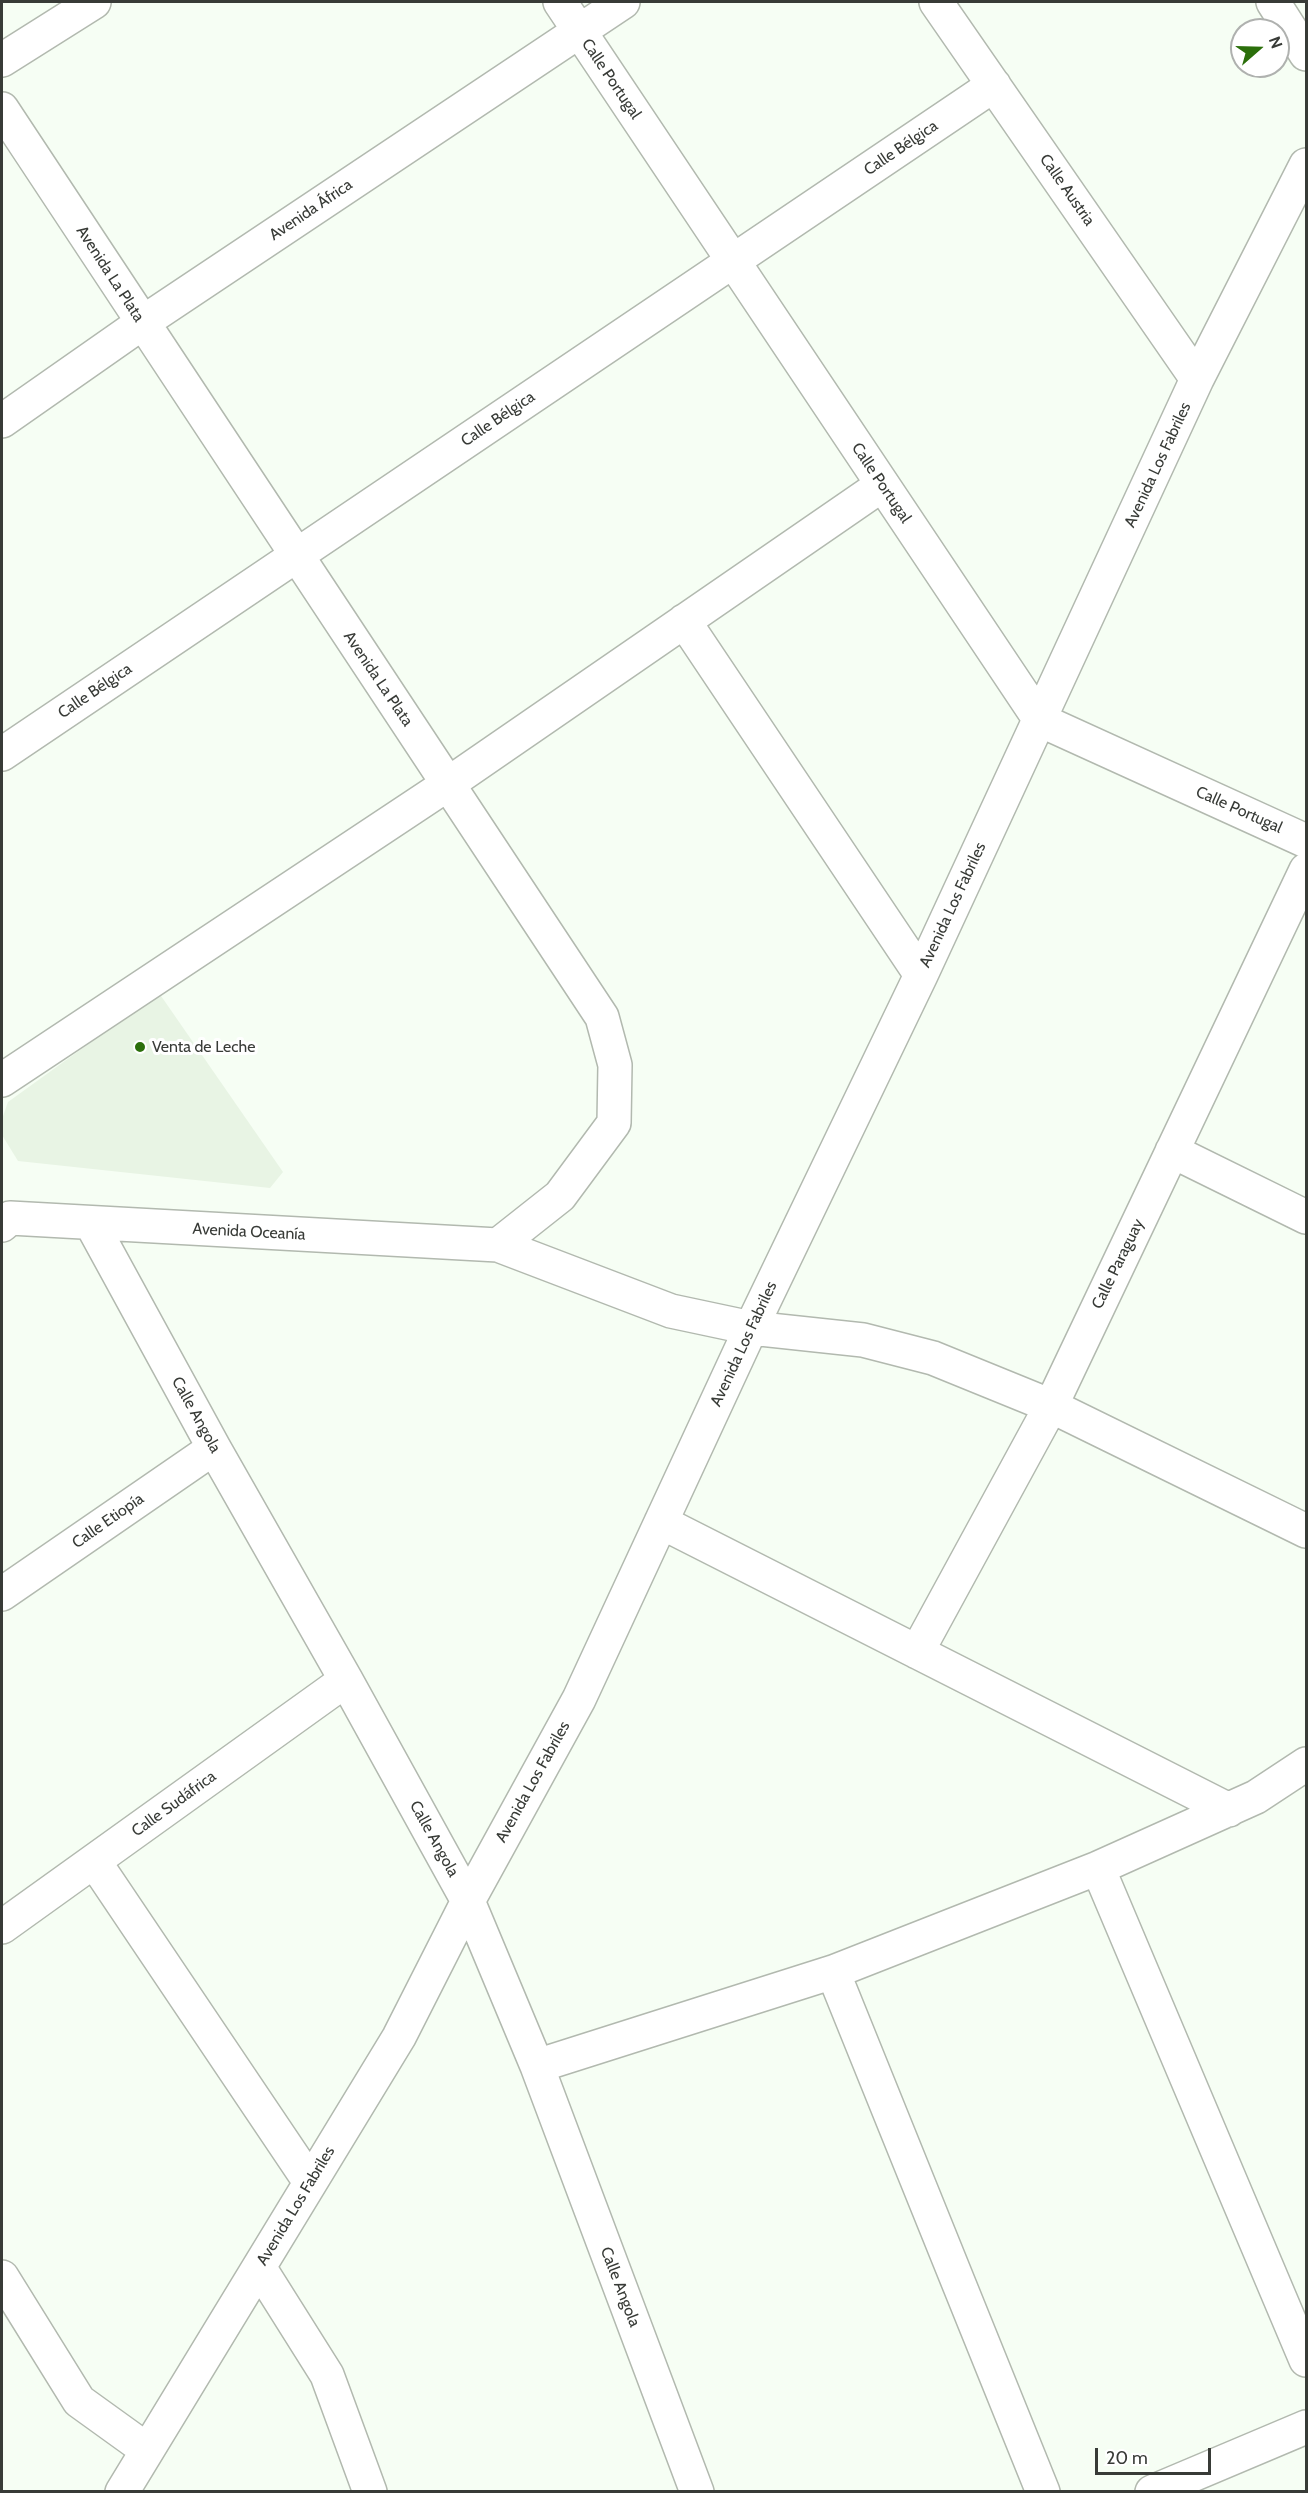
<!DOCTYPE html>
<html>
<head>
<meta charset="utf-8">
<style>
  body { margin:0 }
  #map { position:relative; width:1308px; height:2493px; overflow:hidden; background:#f6fef4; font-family:Cabin,sans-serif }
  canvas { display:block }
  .frame { position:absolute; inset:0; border:3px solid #383b37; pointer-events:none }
  .north { position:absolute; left:1230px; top:18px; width:60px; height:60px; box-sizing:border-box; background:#fff; border:2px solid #afb1af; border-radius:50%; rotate:70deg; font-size:16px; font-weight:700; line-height:24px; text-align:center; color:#383b37 }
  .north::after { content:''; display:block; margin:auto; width:21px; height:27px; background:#2b6f0b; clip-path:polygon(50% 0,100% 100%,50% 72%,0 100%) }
  .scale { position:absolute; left:1095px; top:2448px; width:116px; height:27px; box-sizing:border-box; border:3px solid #383b37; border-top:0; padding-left:8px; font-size:18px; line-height:21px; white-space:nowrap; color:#383b37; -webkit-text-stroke:4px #fff; paint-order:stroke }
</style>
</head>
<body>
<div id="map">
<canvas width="1308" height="2493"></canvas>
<div class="frame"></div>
<div class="north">N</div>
<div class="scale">20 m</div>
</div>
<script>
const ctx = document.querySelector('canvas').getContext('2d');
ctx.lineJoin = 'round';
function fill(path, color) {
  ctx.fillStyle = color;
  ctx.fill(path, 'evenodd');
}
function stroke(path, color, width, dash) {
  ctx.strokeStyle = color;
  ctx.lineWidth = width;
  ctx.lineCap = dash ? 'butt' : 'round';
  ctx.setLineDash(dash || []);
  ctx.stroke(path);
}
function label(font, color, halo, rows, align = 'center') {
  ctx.font = font + ' Cabin,sans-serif';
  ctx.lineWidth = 6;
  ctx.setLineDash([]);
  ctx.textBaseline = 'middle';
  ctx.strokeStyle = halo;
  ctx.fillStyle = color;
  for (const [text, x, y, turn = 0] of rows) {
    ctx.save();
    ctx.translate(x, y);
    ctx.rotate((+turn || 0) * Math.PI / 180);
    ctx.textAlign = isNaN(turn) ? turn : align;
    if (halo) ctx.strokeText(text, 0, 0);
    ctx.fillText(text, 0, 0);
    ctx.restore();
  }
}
fill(new Path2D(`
  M159,993l124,179 -13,16 -252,-27 -16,-26v-16l6,-17z`), '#e8f4e4');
const minor = new Path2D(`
  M560,2l480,718 266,121
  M936,2l261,377
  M1273,2l33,52
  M2,60l92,-58
  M2,109l600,908 13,48 -1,58 -54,73 -62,49
  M2,421l140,-98 481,-321
  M684,621l237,354
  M2,754l992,-669
  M2,1080l446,-296 434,-299
  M1172,1151l134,66
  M91,1223l123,225 132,232 122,221 69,165 160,426
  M2,1225l8,-7 488,27 173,66 80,17 112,12 70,18 118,48 255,125
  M661,1522l568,288
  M2,1594l212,-146
  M917,1652l134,-246 255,-536
  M94,1861l216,321
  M1098,1868l208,492
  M2,1927l344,-247
  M833,1972l210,520
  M537,2066l296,-94 265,-104 158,-71 50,-33
  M259,2267l68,108 43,117
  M2,2277l77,124 68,49
  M122,2492l277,-455 69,-136 111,-202 172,-371 170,-353 276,-596 109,-214`);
const tertiary = new Path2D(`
  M1152,2492l154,-65`);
stroke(minor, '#b2b9af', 36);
stroke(tertiary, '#b2b9af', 36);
stroke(minor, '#fff', 33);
stroke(tertiary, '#fff', 33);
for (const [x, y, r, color] of [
  [140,1047,6,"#2b6f0b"]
]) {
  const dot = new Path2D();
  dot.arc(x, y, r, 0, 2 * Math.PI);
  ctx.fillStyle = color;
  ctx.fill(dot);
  stroke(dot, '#fff', 2);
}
label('16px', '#383b37', '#fff', [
  ["Calle Portugal",611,79,56],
  ["Calle Bélgica",901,148,-34],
  ["Calle Austria",1067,190,55],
  ["Avenida África",311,210,-34],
  ["Avenida La Plata",110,274,57],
  ["Calle Bélgica",498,419,-34],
  ["Avenida Los Fabriles",1158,465,-65],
  ["Calle Portugal",881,483,56],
  ["Avenida La Plata",378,679,56],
  ["Calle Bélgica",95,691,-34],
  ["Calle Portugal",1239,810,24],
  ["Avenida Los Fabriles",953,905,-65],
  ["Avenida Oceanía",249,1232,3],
  ["Calle Paraguay",1118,1264,-64],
  ["Avenida Los Fabriles",744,1344,-65],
  ["Calle Angola",196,1415,61],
  ["Calle Etiopía",108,1521,-35],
  ["Avenida Los Fabriles",533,1782,-61],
  ["Calle Sudáfrica",174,1804,-36],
  ["Calle Angola",434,1839,61],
  ["Avenida Los Fabriles",296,2206,-59],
  ["Calle Angola",620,2287,69]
]);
label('16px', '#383b37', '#fff', [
  ["Venta de Leche",152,1047]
], 'left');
</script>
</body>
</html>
